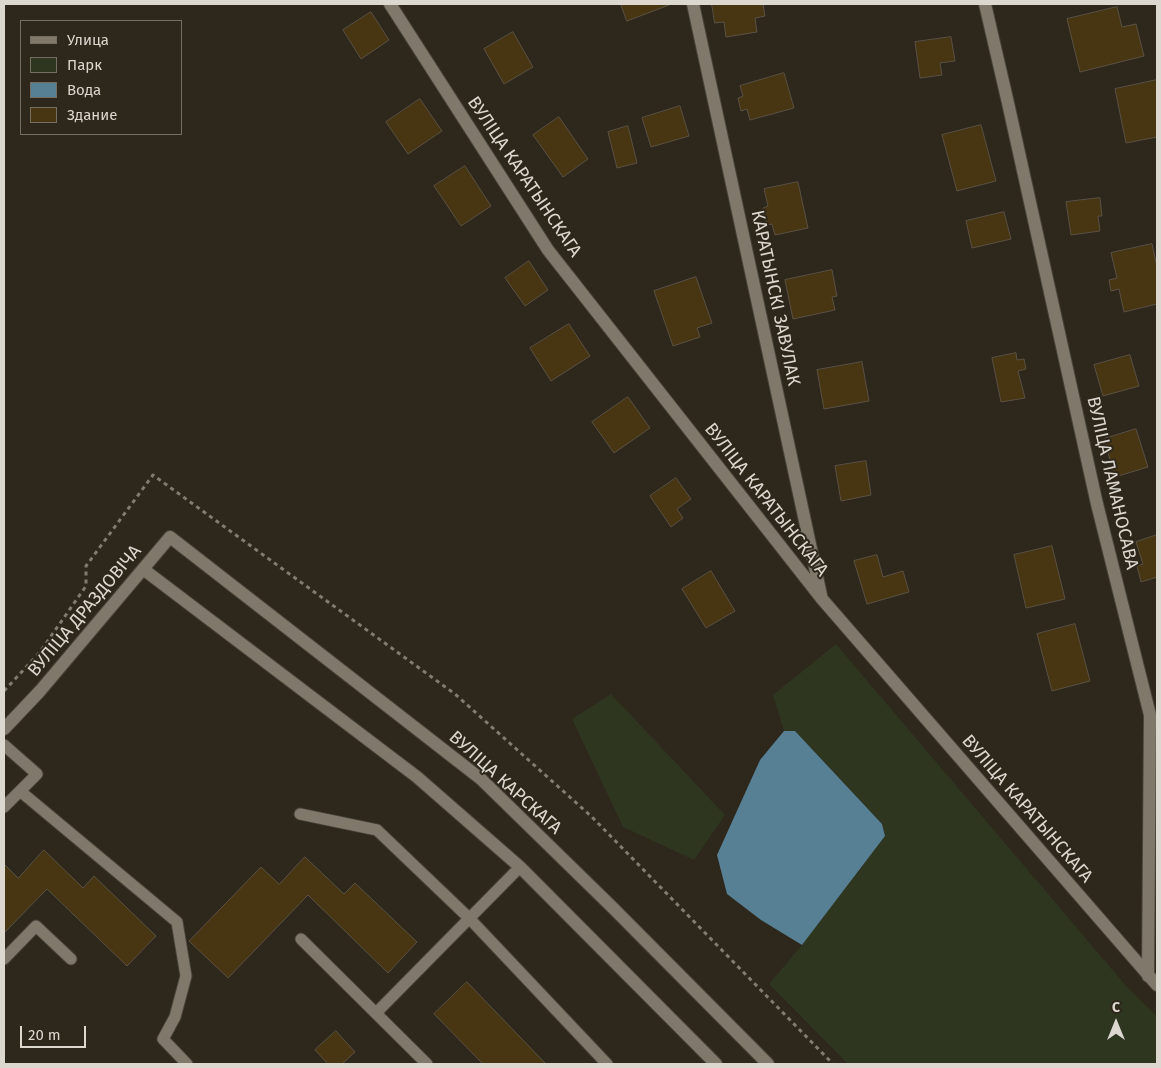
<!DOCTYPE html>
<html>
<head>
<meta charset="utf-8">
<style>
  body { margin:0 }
  #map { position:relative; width:1161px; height:1068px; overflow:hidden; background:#2e271b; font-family:"Fira Sans",sans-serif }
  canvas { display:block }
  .frame { position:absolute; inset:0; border:5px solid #dcd8d0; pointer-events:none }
  .legend { position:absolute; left:20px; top:20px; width:162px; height:115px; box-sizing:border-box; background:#2e271b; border:1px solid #746e63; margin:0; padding:6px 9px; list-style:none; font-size:15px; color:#dcd8d0 }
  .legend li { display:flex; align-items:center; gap:10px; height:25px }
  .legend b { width:25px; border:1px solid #746e63 }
  .north { position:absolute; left:1091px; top:998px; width:50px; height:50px; -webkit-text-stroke:4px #2e271b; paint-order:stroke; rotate:0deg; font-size:14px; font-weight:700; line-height:20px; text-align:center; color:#dcd8d0 }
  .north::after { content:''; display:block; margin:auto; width:18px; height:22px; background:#dcd8d0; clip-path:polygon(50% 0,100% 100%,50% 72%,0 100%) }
  .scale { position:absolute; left:20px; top:1026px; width:66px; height:22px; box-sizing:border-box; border:2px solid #dcd8d0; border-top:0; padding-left:6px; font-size:15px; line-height:18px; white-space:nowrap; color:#dcd8d0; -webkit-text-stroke:4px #2e271b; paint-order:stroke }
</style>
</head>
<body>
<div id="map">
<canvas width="1161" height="1068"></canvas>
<div class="frame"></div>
<ul class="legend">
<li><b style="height:6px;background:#80786b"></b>Улица</li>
<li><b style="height:14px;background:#2f3620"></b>Парк</li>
<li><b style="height:14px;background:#578095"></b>Вода</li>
<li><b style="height:14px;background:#483613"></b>Здание</li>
</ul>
<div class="north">С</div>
<div class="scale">20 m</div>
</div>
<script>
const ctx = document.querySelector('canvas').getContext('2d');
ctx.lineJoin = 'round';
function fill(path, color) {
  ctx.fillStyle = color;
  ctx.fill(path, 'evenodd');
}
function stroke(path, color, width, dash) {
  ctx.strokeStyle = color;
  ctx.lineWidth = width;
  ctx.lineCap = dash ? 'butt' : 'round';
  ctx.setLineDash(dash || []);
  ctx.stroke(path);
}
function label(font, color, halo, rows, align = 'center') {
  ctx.font = font + ' "Fira Sans",sans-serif';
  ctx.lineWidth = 4;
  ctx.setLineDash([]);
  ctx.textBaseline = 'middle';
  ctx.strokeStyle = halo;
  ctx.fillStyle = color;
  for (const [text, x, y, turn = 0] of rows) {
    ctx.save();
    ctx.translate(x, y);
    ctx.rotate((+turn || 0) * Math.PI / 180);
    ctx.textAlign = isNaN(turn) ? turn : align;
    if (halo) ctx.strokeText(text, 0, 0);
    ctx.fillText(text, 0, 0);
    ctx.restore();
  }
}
fill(new Path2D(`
  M836,644l291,343 30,29v48h-309l-79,-80 33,-39 83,-109 -3,-12 -87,-93h-11l-11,-36z
  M611,694l114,121 -31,45 -71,-33 -51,-108z`), '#2f3620');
fill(new Path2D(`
  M784,731h11l87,93 3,12 -83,109 -41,-25 -34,-26 -10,-39 43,-95z`), '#578095');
const building = new Path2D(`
  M621,4h47l1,1 -42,16z
  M712,4h51l2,12 -10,2 2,14 -31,5 -2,-15 -9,1z
  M1117,7l5,20 14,-3 8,32 -64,16 -13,-53z
  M371,12l18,28 -28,19 -18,-29z
  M513,32l20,35 -29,17 -20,-35z
  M951,37l4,24 -15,2 2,12 -22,3 -5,-36z
  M784,73l10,35 -44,12 -3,-11 -6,2 -3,-13 5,-2 -3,-10z
  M1157,80v57l-31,6 -11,-54z
  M420,99l22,32 -34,23 -22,-32z
  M680,106l9,30 -38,11 -9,-29z
  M559,117l29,42 -25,18 -30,-42z
  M981,125l15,56 -39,10 -15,-56z
  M628,126l9,37 -20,5 -9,-36z
  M465,166l26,40 -30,20 -27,-40z
  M798,182l10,46 -33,7 -3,-11 -5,1 -4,-17 5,-2 -4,-17z
  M1100,198l2,18h-4l2,15 -29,4 -5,-33z
  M1004,212l7,27 -39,9 -6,-27z
  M1152,244l5,23v37l-33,8 -5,-23 -8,2 -2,-11 8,-2 -6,-25z
  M529,261l19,29 -23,16 -20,-28z
  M832,270l5,26 -5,1 3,13 -42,9 -8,-39z
  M696,277l16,46 -15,5 3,9 -27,9 -19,-55z
  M569,324l21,32 -39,25 -21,-33z
  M1016,353l1,7 7,-1 2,10 -8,2 7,27 -24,4 -9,-44z
  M1130,355l9,31 -36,10 -9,-31z
  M862,362l7,39 -45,8 -7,-39z
  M628,397l22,31 -36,25 -22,-31z
  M1136,429l12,38 -33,10 -11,-38z
  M866,461l5,34 -30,6 -6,-35z
  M676,478l15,21 -14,10 6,9 -12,9 -21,-31z
  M1157,535v42l-16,5 -4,-16 6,-2 -7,-22z
  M1052,546l13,53 -39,9 -12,-53z
  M877,555l6,22 20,-6 6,21 -42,12 -13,-43z
  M711,571l24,40 -29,17 -24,-39z
  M1075,624l15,57 -38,10 -15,-57z
  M44,850l39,38 11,-12 62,60 -29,30 -80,-77 -43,44v-69l14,14z
  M305,857l39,37 11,-11 62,59 -29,31 -80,-78 -80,83 -39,-37 72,-74 18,17z
  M467,982l79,82h-63l-49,-50z
  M336,1031l19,21 -13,12h-14l-13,-14z`);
fill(building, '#483613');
stroke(building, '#595144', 1);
const service = new Path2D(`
  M4,745l33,29 -33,33
  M20,791l157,131 9,54 -11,41 -12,22 24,25
  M300,814l77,16 92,88 138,146
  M301,939l126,125
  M4,959l32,-33 35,33
  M376,1013l144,-146`);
const minor = new Path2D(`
  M390,4l158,246 274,349 335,386
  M693,4l128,591
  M985,4l23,99 89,401 53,211 -2,261`);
const tertiary = new Path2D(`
  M143,569l274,208 103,90 196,197
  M4,729l36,-38 130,-154 311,242 132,129 155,156`);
stroke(service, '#49443b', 13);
stroke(minor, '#49443b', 14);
stroke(tertiary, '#49443b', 14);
stroke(new Path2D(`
  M4,691l36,-39 46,-66v-20l67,-91 302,219 137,123 241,247`), '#817c72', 3, [4, 4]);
stroke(service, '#80786b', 11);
stroke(minor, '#80786b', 12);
stroke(tertiary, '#80786b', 12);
label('18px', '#dcd8d0', '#2e271b', [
  ["ВУЛІЦА КАРАТЫНСКАГА",524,177,56],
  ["КАРАТЫНСКІ ЗАВУЛАК",775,298,78],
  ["ВУЛІЦА ЛАМАНОСАВА",1112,483,77],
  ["ВУЛІЦА КАРАТЫНСКАГА",766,500,52],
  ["ВУЛІЦА ДРАЗДОВІЧА",85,611,-50],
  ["ВУЛІЦА КАРСКАГА",505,783,42],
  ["ВУЛІЦА КАРАТЫНСКАГА",1027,809,49]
]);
</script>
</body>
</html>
